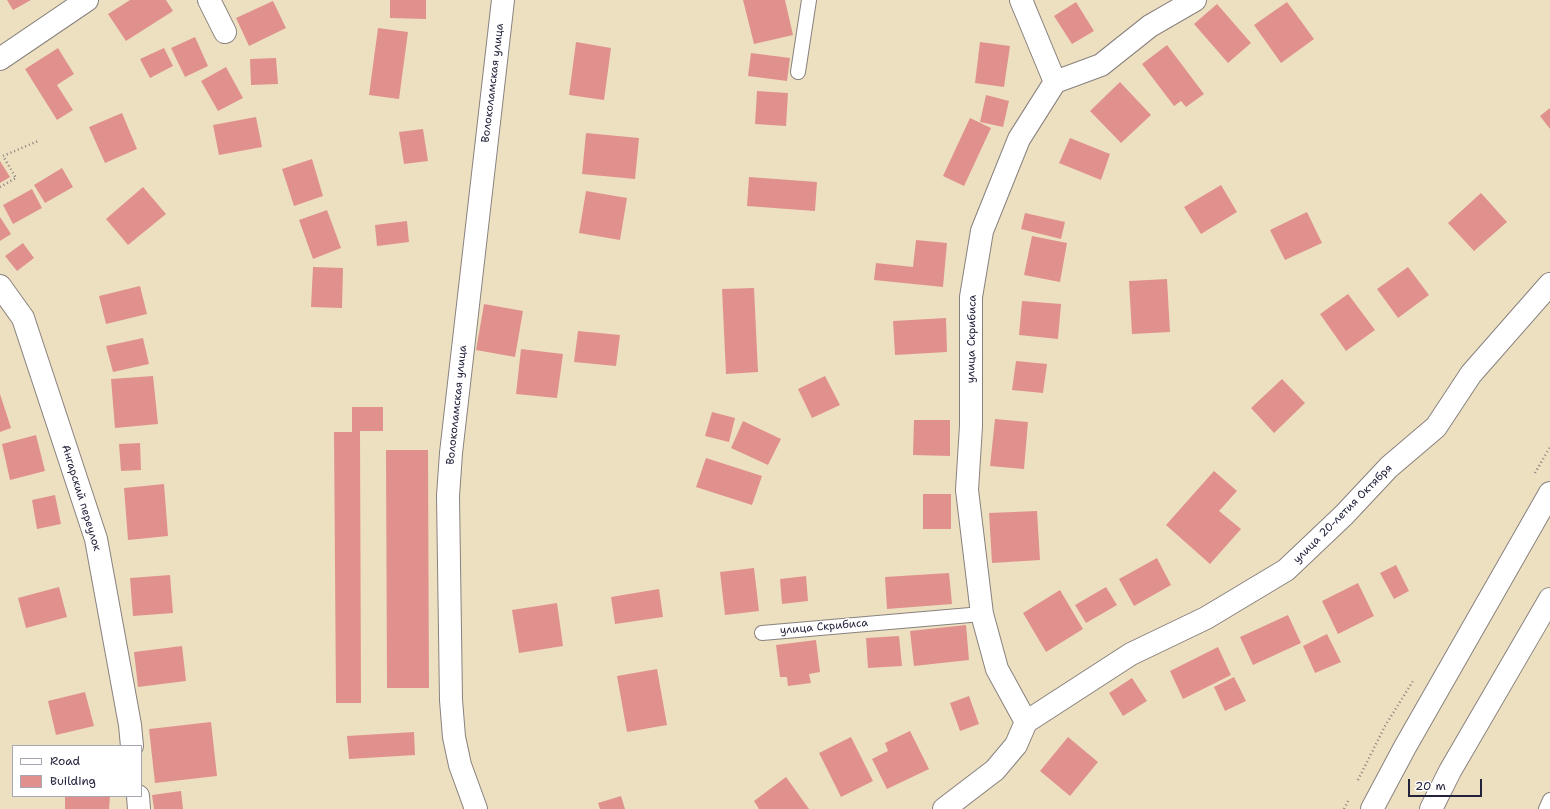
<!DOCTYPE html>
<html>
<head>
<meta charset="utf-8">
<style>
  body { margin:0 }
  #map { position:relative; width:1550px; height:809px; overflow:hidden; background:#ede0c0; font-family:"Shantell Sans",sans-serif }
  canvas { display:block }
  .legend { position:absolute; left:12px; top:745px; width:130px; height:52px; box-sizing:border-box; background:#fff; border:1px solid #a7a7b1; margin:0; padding:5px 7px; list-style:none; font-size:12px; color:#22223b }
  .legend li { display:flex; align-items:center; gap:8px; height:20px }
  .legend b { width:20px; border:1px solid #a7a7b1 }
  .scale { position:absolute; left:1408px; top:779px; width:74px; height:18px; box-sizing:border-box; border:2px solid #22223b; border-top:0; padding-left:5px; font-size:12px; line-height:14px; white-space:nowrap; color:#22223b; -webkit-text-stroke:3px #fff; paint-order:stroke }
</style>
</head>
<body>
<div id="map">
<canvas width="1550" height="809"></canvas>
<ul class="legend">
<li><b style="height:5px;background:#fff"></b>Road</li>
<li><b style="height:11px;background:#e0918e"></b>Building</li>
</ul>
<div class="scale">20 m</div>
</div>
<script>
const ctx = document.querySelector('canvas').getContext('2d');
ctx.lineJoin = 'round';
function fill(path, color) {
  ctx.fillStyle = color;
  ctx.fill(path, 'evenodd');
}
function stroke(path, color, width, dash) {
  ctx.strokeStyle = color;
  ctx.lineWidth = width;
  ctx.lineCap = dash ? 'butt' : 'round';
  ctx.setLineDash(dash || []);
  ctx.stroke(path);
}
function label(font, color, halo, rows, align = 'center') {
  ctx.font = font + ' "Shantell Sans",sans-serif';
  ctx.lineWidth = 3;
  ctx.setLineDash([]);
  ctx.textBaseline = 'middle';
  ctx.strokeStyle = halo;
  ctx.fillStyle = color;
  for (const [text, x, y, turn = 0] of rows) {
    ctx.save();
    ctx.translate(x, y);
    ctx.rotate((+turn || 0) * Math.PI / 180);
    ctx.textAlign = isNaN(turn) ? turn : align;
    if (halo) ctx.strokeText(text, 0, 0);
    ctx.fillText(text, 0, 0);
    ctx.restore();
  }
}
fill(new Path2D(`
  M7,0h24l-18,10z
  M130,0h36l7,11 -47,30 -18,-27z
  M390,0h36v19l-36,-1z
  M743,0h42l8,35 -39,9z
  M273,1l13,27 -37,18 -13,-28z
  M1076,2l18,29 -22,13 -18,-28z
  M1287,2l27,37 -33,24 -27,-38z
  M1217,4l34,39 -23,20 -34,-39z
  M378,28l30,4 -9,67 -30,-4z
  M195,37l13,29 -23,11 -14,-29z
  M576,42l35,6 -7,52 -35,-5z
  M980,42l30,4 -6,41 -29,-4z
  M1167,45l37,49 -18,13 -5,-6 -7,5 -32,-42z
  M58,48l16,26 -17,11 16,25 -16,10 -32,-51z
  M164,48l9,18 -23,12 -10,-19z
  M751,53l39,5 -3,23 -39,-5z
  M276,58l2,26 -27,1 -1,-26z
  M226,67l17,31 -25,13 -17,-30z
  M1120,82l31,33 -30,28 -31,-32z
  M757,91l31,2 -2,33 -31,-2z
  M986,95l23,6 -6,26 -23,-5z
  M1550,108v21l-10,-13z
  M122,113l15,36 -32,14 -16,-36z
  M256,117l6,30 -43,8 -6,-30z
  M970,118l21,10 -27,58 -21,-10z
  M423,129l5,32 -24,3 -5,-32z
  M586,133l53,5 -4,41 -53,-5z
  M1070,138l40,16 -9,26 -42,-17z
  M312,159l11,37 -29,10 -12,-37z
  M0,161l10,16 -10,6z
  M62,168l11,19 -28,16 -11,-18z
  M749,177l68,5 -2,29 -68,-5z
  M1221,185l16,27 -36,22 -17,-27z
  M143,187l23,27 -38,31 -22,-26z
  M32,189l10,19 -29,16 -10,-19z
  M586,191l41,7 -7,42 -41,-7z
  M1481,193l26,29 -33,29 -26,-28z
  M327,210l14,38 -28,11 -14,-39z
  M1307,212l15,31 -37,17 -15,-30z
  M1025,213l40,9 -4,17 -40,-10z
  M0,217l11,17 -11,7z
  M407,221l2,21 -32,4 -2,-21z
  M1032,236l35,7 -7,39 -36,-7z
  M916,240l31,3 -4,44 -69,-7 2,-17 37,4z
  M23,243l11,15 -17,13 -12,-15z
  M313,267l30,1 -1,40 -31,-1z
  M1408,267l21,28 -31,23 -21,-29z
  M1167,279l3,53 -38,2 -3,-53z
  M140,286l7,28 -41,10 -7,-28z
  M754,288l4,84 -32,2 -4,-85z
  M1348,294l27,36 -29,21 -26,-37z
  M1022,301l39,3 -3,35 -39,-4z
  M484,304l39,7 -8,46 -39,-7z
  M946,318l1,34 -52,3 -2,-34z
  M578,331l42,4 -4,31 -42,-4z
  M143,338l6,26 -36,8 -7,-26z
  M521,349l42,5 -6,44 -41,-4z
  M1016,361l31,3 -4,29 -31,-3z
  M153,376l5,48 -43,4 -4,-49z
  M825,376l15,29 -28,13 -14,-29z
  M1282,379l23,24 -31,30 -23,-25z
  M0,394l11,34 -11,4z
  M352,407h31v24h-23l1,272h-25l-2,-271h18z
  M712,412l23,6 -6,24 -24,-6z
  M995,419l33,3 -4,47 -34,-3z
  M914,420h36v36l-37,-1z
  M743,421l38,18 -13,26 -37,-17z
  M36,435l9,36 -35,9 -8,-36z
  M140,443l1,27 -20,1 -2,-27z
  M386,450h42l1,238h-42z
  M706,458l56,18 -10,29 -56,-18z
  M1214,471l23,20 -18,20 22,18 -31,35 -44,-39z
  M164,484l4,52 -40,4 -4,-52z
  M923,494h28v35h-28z
  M55,495l6,29 -24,5 -5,-29z
  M1037,511l3,49 -48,3 -3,-50z
  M1157,558l14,27 -37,21 -15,-27z
  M1396,565l13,26 -15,8 -14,-26z
  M754,568l5,43 -34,4 -5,-43z
  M949,573l3,31 -65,5 -2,-32z
  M170,575l3,38 -40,3 -3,-38z
  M806,576l2,25 -26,3 -2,-25z
  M1358,583l16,33 -36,18 -16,-33z
  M59,587l8,30 -41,11 -8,-30z
  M1106,587l11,18 -31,18 -11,-18z
  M659,589l4,28 -48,7 -4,-27z
  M1060,590l23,39 -37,23 -23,-39z
  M557,603l6,43 -44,7 -7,-43z
  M1288,615l13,28 -48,22 -13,-28z
  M966,625l3,35 -55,6 -4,-35z
  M1327,634l14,28 -26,11 -12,-27z
  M899,636l3,30 -34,2 -2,-30z
  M816,640l4,32 -11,2 2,9 -23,3 -1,-9h-7l-4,-32z
  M182,646l4,35 -48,6 -4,-35z
  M1218,647l13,28 -48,24 -13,-28z
  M657,669l10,56 -40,7 -10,-56z
  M1234,677l12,24 -21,10 -11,-24z
  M1132,678l15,23 -24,15 -14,-23z
  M85,692l9,34 -38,9 -8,-34z
  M969,696l10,28 -19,7 -10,-28z
  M211,722l6,54 -62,7 -6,-54z
  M910,731l19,38 -42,20 -15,-30 16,-8 -3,-8z
  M414,732l1,23 -66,4 -2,-23z
  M851,737l22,44 -32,16 -22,-44z
  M1068,737l30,25 -28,34 -30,-25z
  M786,777l23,32h-50l-5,-8z
  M181,791l2,18h-29l-2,-14z
  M65,796h45l-1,13h-44z
  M621,796l4,13h-25l-2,-6z`), '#e0918e');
const service = new Path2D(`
  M798,72l11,-72
  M762,633l220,-19
  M1546,809l4,-9`);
const minor = new Path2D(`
  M209,0l16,32
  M1021,0l34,82
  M0,59l87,-59
  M0,286l23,32 73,221 34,186 2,21
  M1026,722l-29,-53 -15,-55 -15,-124 4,-64v-129l11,-66 37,-92 36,-57 46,-17 49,-39 45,-26
  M138,796l1,13
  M476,809l-16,-44 -6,-28 -3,-37 -3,-204 3,-43 52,-453
  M944,809l51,-39 21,-25 10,-23 105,-68 75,-36 80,-48 58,-55 45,-48 47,-40 35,-53 79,-90`);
const primary = new Path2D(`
  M1372,809l33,-62 145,-254
  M1431,809l19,-38 100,-172`);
stroke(service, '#88817e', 16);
stroke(minor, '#88817e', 24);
stroke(primary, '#88817e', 24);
stroke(new Path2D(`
  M0,187l16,-9 -13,-22 35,-15
  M1535,473l15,-26
  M1358,780l27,-54 28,-45
  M1344,809l5,-10`), '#88817e', 2.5, [1, 3]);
stroke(service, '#fff', 14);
stroke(minor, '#fff', 22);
stroke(primary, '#fff', 22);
label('11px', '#22223b', '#fff', [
  ["Волоколамская улица",493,83,-83],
  ["улица Скрибиса",972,339,-89],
  ["Волоколамская улица",457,405,-84],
  ["Ангарский переулок",81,498,73],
  ["улица 20-летия Октября",1343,514,-45],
  ["улица Скрибиса",824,627,-5]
]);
</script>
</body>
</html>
